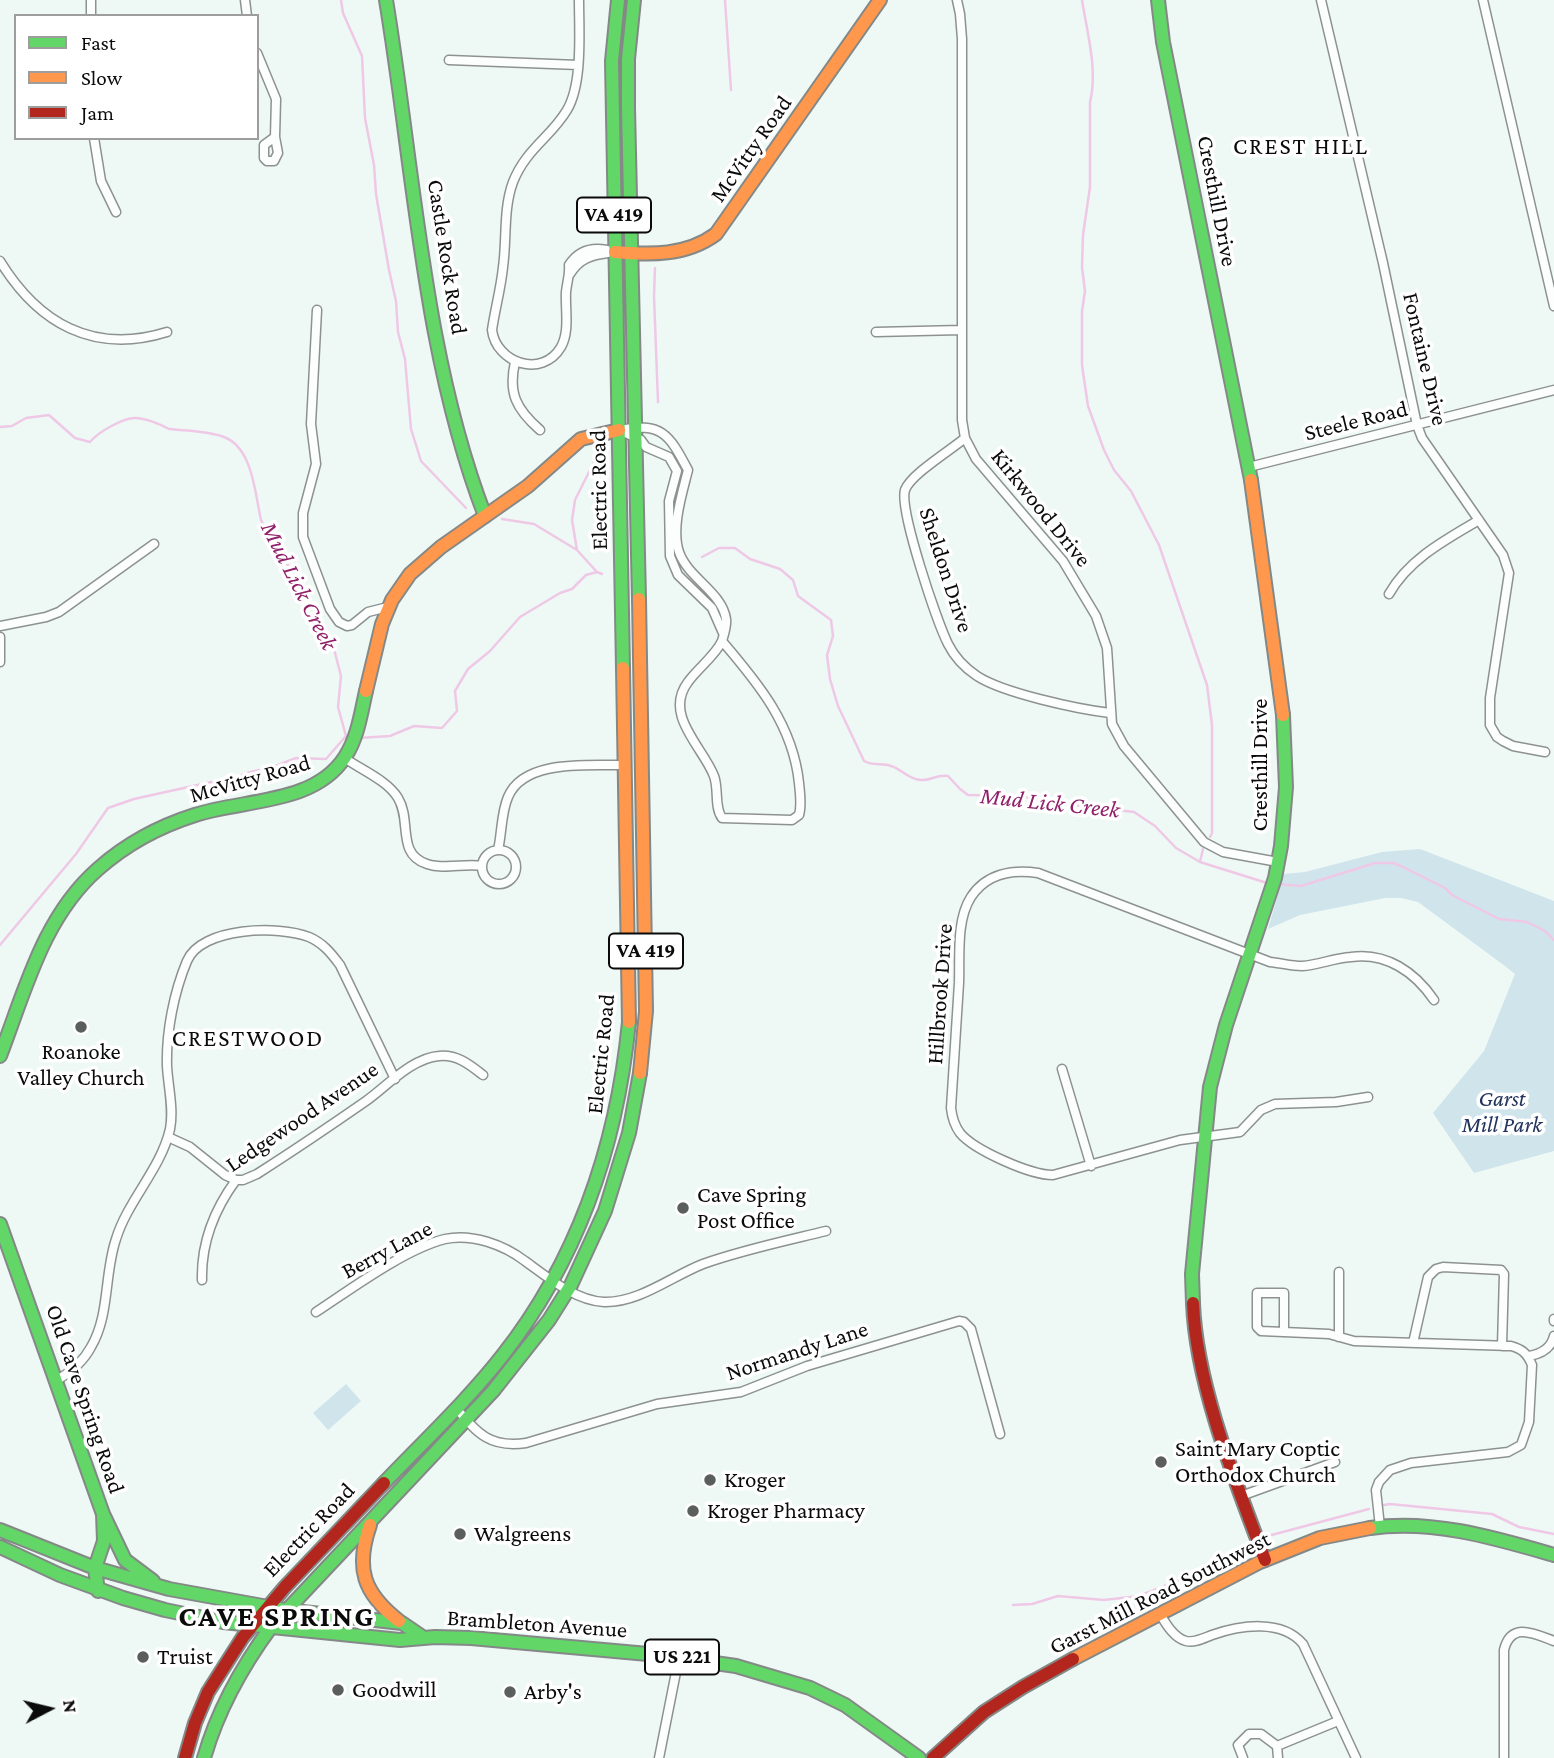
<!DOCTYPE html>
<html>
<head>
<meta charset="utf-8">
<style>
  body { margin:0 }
  #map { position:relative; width:1554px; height:1758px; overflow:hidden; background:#eef9f6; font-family:"Crimson Pro",serif }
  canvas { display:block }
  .legend { position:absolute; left:14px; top:14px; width:245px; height:126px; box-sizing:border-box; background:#fff; border:2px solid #9d9d9d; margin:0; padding:9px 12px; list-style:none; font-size:21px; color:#0b0b0b }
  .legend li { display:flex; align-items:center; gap:14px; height:35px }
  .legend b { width:35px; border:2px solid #9d9d9d }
  .north { position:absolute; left:14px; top:1674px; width:70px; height:70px; -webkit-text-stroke:5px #fff; paint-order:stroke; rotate:83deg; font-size:19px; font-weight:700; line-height:28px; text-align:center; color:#0b0b0b }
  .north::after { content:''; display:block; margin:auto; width:24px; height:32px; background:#0b0b0b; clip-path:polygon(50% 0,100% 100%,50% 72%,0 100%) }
</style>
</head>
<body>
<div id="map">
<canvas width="1554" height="1758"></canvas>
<ul class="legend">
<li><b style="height:9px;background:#63d668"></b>Fast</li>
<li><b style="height:9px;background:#ff974d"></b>Slow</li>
<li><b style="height:9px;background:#b3261e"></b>Jam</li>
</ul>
<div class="north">N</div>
</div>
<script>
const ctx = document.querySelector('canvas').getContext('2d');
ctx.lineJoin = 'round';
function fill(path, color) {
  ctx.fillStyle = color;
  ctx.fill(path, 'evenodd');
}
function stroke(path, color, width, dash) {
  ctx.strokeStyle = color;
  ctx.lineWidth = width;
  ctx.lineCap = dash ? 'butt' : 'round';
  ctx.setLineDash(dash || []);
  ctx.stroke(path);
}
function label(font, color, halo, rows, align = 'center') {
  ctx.font = font + ' "Crimson Pro",serif';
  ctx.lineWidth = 7;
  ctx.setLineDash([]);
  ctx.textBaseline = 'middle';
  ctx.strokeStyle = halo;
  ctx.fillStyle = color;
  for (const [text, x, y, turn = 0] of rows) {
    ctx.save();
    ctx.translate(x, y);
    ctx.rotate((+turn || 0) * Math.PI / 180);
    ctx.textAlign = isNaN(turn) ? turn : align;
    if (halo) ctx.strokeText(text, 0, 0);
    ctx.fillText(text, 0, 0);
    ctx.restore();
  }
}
fill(new Path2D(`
  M1420,849l134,52v250l-80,22 -41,-60 51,-62 31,-77 -10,-8 -87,-64 -17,-4h-16l-85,17 -32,14 16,-55 21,-2 77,-20z
  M346,1384l15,17 -33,29 -15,-17z`), '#d0e4ec');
stroke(new Path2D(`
  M341,0l2,13 19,43 3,62 9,47 2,29 13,76 7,31 2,31 7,27 6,70 10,32 45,47
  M725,0l6,90
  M1082,0c5,32 16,70 8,102v85l-7,48 -1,32 3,24 -3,20v54l6,41 16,44 10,20 17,21 28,54 48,140 5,40v108l-2,4
  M655,268l-1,28 4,106
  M0,427l12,-1 14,-8 23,-3 26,23 15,4c8,-10 33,-24 45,-24 10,0 25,6 34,11 17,2 39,2 55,8 29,11 31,57 37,83l13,26 28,38 32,65 7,27 -3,31 8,29
  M502,519l32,5 43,26 20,22
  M577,550l-5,-30 3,-20 29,-58
  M702,557l17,-9h16l15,11 30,10 13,11 5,16 33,24 2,16 -6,19 3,24 8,27 26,55c9,5 18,2 27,5 11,3 18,14 30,14 10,1 15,-6 27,-4l12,13 8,6 56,1 10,4h23l9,4 68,8 21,14 21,22 24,14 67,21
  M359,738l31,-2 24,-10 28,2 15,-17 -2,-20 13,-22 22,-18 30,-34 40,-24 12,-4 14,-14 11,-3 5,2
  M273,767l23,-9 30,1 20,-23
  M1200,862l3,-13
  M1277,884l24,2 74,-23h18l8,3 44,22 7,7 47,24 28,3 18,9 9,9
  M0,945l76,-91 32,-46 26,-9 77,-17 18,5 14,-13 16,-4
  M1384,1505l6,-1 102,10 27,13 35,7
  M1264,1537l105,-28
  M1013,1605l19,-1 26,-8 46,4 35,-4 84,-33 28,-18`), '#efc8e6', 2.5);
const street = new Path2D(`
  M91,0v16
  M245,0l2,16
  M579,0c0,31 4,83 -12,110 -16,27 -41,39 -54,72 -10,27 -6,57 -10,85 -2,21 -8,42 -11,63 4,33 50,49 69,17 9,-16 4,-38 5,-55 1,-10 4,-17 3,-27 11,-17 27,-19 46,-13
  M957,0l3,14 2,25v381l3,18 11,21 87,102 33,55 11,32 5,76 12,22 80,96 19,10 55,10
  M1321,0l62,263 34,162 5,13 81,117 6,18 -19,125v27l7,12 6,4 10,5 32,6
  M1483,0l71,306
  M257,53l19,46 -1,38 3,16 -4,8h-7l-3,-3v-13l11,-8
  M449,60l129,5
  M94,138l7,43 15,31
  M0,261c38,62 93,94 167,71
  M570,274c9,-15 21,-19 38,-21
  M317,310l-6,114 5,40 -13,49v24l27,72 9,13 8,4 5,-1 16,-13 20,-5
  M876,332l85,-2
  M515,362c-7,31 1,47 25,68
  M619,430c43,-8 50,4 69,40 -6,24 -17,58 -9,82 9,26 43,40 47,67 1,7 -2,15 -4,22
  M619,430l22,10 5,7 23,10 8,14 -8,30 1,55 8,19 34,33 11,25
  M965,438c-14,12 -54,36 -60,52 -6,20 32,132 43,154 6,12 17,24 29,32 26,17 100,33 133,37
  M1249,467l305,-77
  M1389,594c20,-35 56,-54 90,-74
  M0,626l46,-9 13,-5 95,-68
  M0,637v25
  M722,641c36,42 71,84 77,142 1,11 3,22 0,32l-7,5 -70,-2c-8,-11 -3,-29 -8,-42 -11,-29 -51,-61 -26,-94 10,-14 27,-26 34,-41z
  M346,759c16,11 42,22 52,39 14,23 -2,56 29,66 17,6 38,-1 55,2
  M482 867a17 17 0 1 1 34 0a17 17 0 1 1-34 0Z
  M498,850c4,-17 3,-37 10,-53 16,-39 83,-31 118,-32
  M1062,1069l29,97
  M1368,1097l-32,5 -61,2 -14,6 -21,22 -60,8 -127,35c-23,0 -79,-25 -93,-42 -6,-8 -8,-16 -9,-25 3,-42 5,-84 8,-125 1,-26 -3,-63 12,-86 15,-23 41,-28 67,-24l232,89c11,1 21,4 32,4 17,-1 32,-8 49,-9 35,-5 64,15 83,43
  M168,1137l22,10 35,28 11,5
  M202,1280c-1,-38 12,-70 34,-100h7l14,-6c36,-23 73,-48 109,-73 21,-15 46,-43 73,-45 18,-2 31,9 44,19
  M316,1312c35,-23 89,-63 129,-73 27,-6 59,6 80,22 22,16 51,40 79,41 35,1 68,-26 99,-38 39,-14 82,-23 123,-33
  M1554,1319v2
  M1284,1332v-39h-27v34l4,4 68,3 25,7 157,5c11,3 16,7 21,19l-3,57 -8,23 -13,7 -97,11 -21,7 -11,12 -3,8 4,37
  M1339,1337v-65
  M1413,1343l15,-66 8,-8 7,-2 58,3 3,4 -2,72
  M1529,1356c12,-2 22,-7 25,-20
  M57,1380c14,-8 26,-18 34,-33 19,-32 13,-73 25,-108 12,-39 45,-70 54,-110 4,-20 -2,-43 -3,-63 -1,-34 7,-74 20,-105 14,-34 92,-36 122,-24 14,6 22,16 31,28l55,114
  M456,1408c22,26 34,40 70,35l131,-39 84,-12 66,-26 152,-45 5,1 7,7 29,105
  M1241,1496l94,-34
  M1160,1614c6,10 14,24 26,27 9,2 18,-3 26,-6 29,-10 70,-16 91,9l53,114
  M1277,1746l61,-25
  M1277,1746l1,12
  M659,1758l20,-101
  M1243,1758l-5,-13 11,-11h12l16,12
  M1504,1758v-108c7,-29 31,-16 50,-9`);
const fast = new Path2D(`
  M386,0c28,169 37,355 99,516
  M618,0l-6,61 11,607
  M634,0l-6,59v49l11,491
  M1158,0l5,42 88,438
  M0,1056c25,-65 43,-139 98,-187 27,-24 62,-43 97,-54 48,-16 119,-10 150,-58 13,-20 16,-44 21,-66
  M0,1224l103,290 1,27 -9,27 3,23
  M1193,1303l-1,-29 18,-187 16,-62 49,-147 6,-32 5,-59 -3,-72
  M384,1483c40,-42 83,-82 119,-128 76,-97 114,-211 126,-333
  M103,1514l22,46 28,21
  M1370,1528c62,-9 125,10 184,27
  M0,1530l95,38 74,21 116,21 117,13 19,13
  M0,1547l60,28 63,23 42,12 58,12 177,18 35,-3 36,1 188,17 77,11 74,22 35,17 74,53
  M204,1758c14,-49 37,-90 67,-131l222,-236 56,-71 22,-35 34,-74 24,-78 11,-60`);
const slow = new Path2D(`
  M615,252c36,3 71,4 101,-18l164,-234
  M1251,480l32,235
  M639,599l7,412 -6,62
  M623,668l6,354
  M366,691l16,-67 10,-24 18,-26 31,-27 87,-61 53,-47 38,-9
  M370,1525c-15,43 -7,68 29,96
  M1073,1659l187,-97 60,-24 50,-10`);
const jam = new Path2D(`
  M1193,1303c3,82 43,180 72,257
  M185,1758l10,-35 13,-31 35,-55 42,-50 99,-104
  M933,1758l51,-46 39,-25 50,-28`);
stroke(street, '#8d9291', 11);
stroke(fast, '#848987', 16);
stroke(slow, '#848987', 16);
stroke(jam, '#848987', 16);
stroke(street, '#fcfefe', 8);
stroke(fast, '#63d668', 12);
stroke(slow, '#ff974d', 12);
stroke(jam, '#b3261e', 12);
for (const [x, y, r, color] of [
  [81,1027,7,"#5a5e5d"],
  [683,1208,7,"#5a5e5d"],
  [1161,1462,7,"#5a5e5d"],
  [710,1480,7,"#5a5e5d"],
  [693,1511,7,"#5a5e5d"],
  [460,1534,7,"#5a5e5d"],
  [143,1657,7,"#5a5e5d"],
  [338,1690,7,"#5a5e5d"],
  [510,1692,7,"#5a5e5d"]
]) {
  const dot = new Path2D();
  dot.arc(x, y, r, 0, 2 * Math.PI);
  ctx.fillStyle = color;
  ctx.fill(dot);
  stroke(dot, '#fff', 2.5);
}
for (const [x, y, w] of [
  [614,215,74],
  [646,951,74],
  [682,1657,74]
]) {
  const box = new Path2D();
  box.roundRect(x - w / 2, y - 17.5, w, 35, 5);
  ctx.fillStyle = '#fff';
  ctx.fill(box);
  stroke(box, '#0b0b0b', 2);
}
label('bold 21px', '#0b0b0b', null, [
  ["VA 419",614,215],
  ["VA 419",646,951],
  ["US 221",682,1657]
]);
label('23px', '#0b0b0b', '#fff', [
  ["McVitty Road",751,149,-55],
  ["Cresthill Drive",1217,201,79],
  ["Castle Rock Road",447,257,81],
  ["Fontaine Drive",1425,359,77],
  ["Steele Road",1356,421,-14],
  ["Electric Road",599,490,-91],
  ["Kirkwood Drive",1041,508,51],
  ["Sheldon Drive",946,570,72],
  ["Cresthill Drive",1260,765,-90],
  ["McVitty Road",250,779,-16],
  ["Hillbrook Drive",940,994,-86],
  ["Electric Road",601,1054,-84],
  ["Ledgewood Avenue",302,1117,-34],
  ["Berry Lane",387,1250,-28],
  ["Normandy Lane",797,1351,-18],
  ["Old Cave Spring Road",85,1399,71],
  ["Electric Road",309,1530,-46],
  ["Garst Mill Road Southwest",1160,1593,-27],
  ["Brambleton Avenue",537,1624,4]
]);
label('23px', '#0b0b0b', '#fff', [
  ["Roanoke",81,1052,"center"],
  ["Valley Church",81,1078,"center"],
  ["Cave Spring",697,1195],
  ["Post Office",697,1221],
  ["Saint Mary Coptic",1175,1449],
  ["Orthodox Church",1175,1475],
  ["Kroger",724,1480],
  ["Kroger Pharmacy",707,1511],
  ["Walgreens",474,1534],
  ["Truist",157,1657],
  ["Goodwill",352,1690],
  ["Arby's",524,1692]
], 'left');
label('italic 23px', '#21335c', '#fff', [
  ["Garst",1502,1099],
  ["Mill Park",1502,1125]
]);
ctx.letterSpacing = '2px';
label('24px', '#0b0b0b', '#fff', [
  ["CREST HILL",1301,147],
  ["CRESTWOOD",248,1039]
]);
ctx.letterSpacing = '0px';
label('italic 24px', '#902069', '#fff', [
  ["Mud Lick Creek",299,586,63],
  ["Mud Lick Creek",1050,803,6]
]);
ctx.letterSpacing = '2px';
label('bold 30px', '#0b0b0b', '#fff', [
  ["CAVE SPRING",277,1617]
]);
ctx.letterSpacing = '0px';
</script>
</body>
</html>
